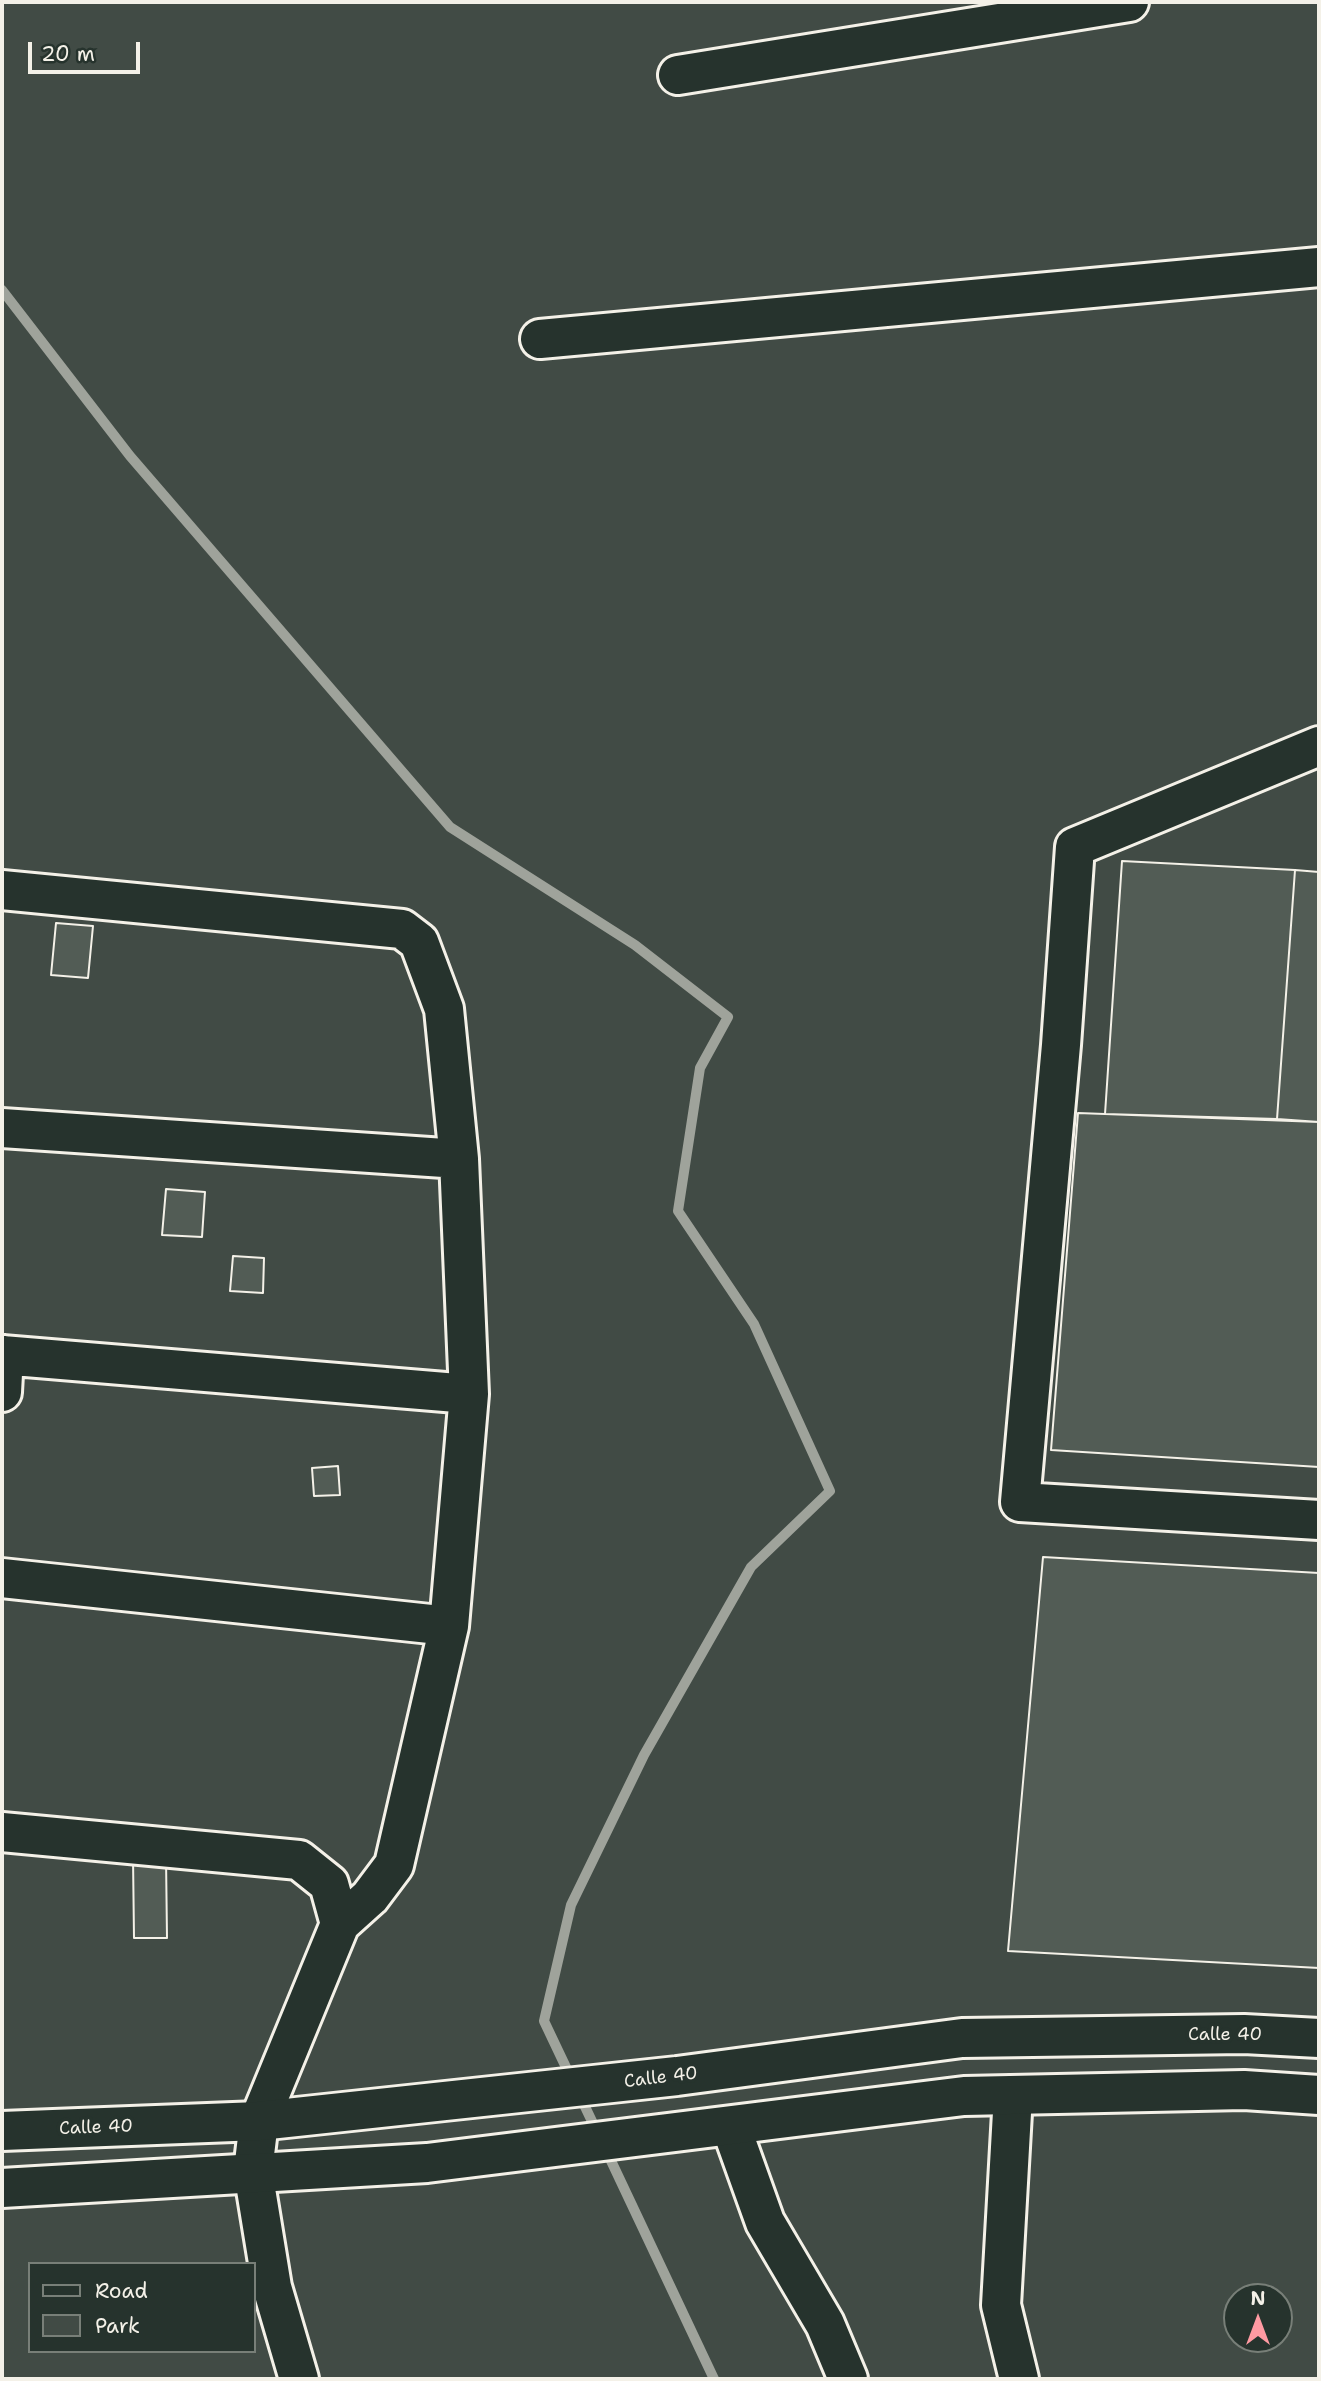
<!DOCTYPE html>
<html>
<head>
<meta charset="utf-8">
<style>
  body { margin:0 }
  #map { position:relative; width:1321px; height:2381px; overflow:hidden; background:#26332d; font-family:"Shantell Sans",sans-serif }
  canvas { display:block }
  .frame { position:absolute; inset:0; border:4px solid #f4f1e8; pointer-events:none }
  .legend { position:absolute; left:28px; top:2262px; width:228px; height:91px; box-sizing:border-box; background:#26332d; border:2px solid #787f78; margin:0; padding:9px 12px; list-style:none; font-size:21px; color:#f4f1e8 }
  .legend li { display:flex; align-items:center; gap:14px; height:35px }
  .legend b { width:35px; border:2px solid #787f78 }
  .north { position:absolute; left:1223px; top:2283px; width:70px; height:70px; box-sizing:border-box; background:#26332d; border:2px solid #787f78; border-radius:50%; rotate:0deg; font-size:19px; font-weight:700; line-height:28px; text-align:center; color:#f4f1e8 }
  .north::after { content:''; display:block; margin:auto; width:24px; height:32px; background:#ff9aa2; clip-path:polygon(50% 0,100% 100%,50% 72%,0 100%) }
  .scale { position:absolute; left:28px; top:42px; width:112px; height:32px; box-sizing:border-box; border:4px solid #f4f1e8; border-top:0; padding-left:9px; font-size:21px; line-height:24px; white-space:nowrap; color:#f4f1e8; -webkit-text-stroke:5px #26332d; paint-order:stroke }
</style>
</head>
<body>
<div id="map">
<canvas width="1321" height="2381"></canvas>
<div class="frame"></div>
<ul class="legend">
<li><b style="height:9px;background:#26332d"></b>Road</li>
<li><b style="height:19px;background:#414b45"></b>Park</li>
</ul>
<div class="north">N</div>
<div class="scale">20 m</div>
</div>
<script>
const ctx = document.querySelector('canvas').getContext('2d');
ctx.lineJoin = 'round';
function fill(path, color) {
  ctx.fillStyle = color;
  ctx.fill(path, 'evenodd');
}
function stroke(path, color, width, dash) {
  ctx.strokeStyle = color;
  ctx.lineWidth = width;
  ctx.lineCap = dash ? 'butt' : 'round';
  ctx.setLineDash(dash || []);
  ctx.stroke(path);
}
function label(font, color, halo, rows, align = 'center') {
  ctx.font = font + ' "Shantell Sans",sans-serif';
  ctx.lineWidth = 7;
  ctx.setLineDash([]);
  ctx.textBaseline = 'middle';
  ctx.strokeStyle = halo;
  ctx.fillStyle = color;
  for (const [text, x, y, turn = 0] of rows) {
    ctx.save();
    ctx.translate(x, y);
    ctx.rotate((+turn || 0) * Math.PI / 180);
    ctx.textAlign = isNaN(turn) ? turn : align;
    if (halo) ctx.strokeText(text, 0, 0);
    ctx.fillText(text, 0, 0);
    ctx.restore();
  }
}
fill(new Path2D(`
  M2,2h1317v2377h-1317zM30,2264h224v87h-224zM1237,2297h42v42h-42z`), '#414b45');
stroke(new Path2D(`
  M2,290l128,166 320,371 185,118 93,72 -28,51 -22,143 76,113 76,167 -79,76 -107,188 -73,150 -27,116 28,59
  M579,2094l19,40
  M605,2148l109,231`), '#9fa39b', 10);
const building = new Path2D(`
  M1122,861l173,9 -18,249 -172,-5z
  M1295,870l24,2v250l-42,-3z
  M56,923l37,3 -5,52 -37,-3z
  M1078,1113l241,9v345l-268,-17z
  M166,1189l39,3 -3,45 -40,-2z
  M233,1256l31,2 -1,35 -33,-2z
  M338,1466l2,29 -26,1 -2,-28z
  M1043,1557l276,16v395l-311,-17z
  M133,1857h33l1,81h-33z`);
fill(building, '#525c55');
stroke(building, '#f4f1e8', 2);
const minor = new Path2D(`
  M678,75l451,-73
  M540,339l779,-72
  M1319,746l-244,101 -14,198 -41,457 299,18
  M2,890l400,39 17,13 25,67 15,150 10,235 -20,232 -55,239 -24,32 -30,27
  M2,1128l457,31
  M2,1355l467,39
  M2,1392l2,-37
  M2,1578l447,48
  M2,1832l297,28 30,24 11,40 -81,197 -6,50 19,116 27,92
  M1013,2095l-12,210 18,74
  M731,2127l34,95 60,102 23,55`);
const major = new Path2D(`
  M2,2131l257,-10 418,-45 285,-38 282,-4 75,4
  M2,2188l425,-25 537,-67 280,-6 75,5`);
stroke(minor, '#f4f1e8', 44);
stroke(major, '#f4f1e8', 44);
stroke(minor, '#26332d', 38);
stroke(major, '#26332d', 38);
label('18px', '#f4f1e8', '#26332d', [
  ["Calle 40",1225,2035],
  ["Calle 40",661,2078,-7],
  ["Calle 40",96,2128,-2]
]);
</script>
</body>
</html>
